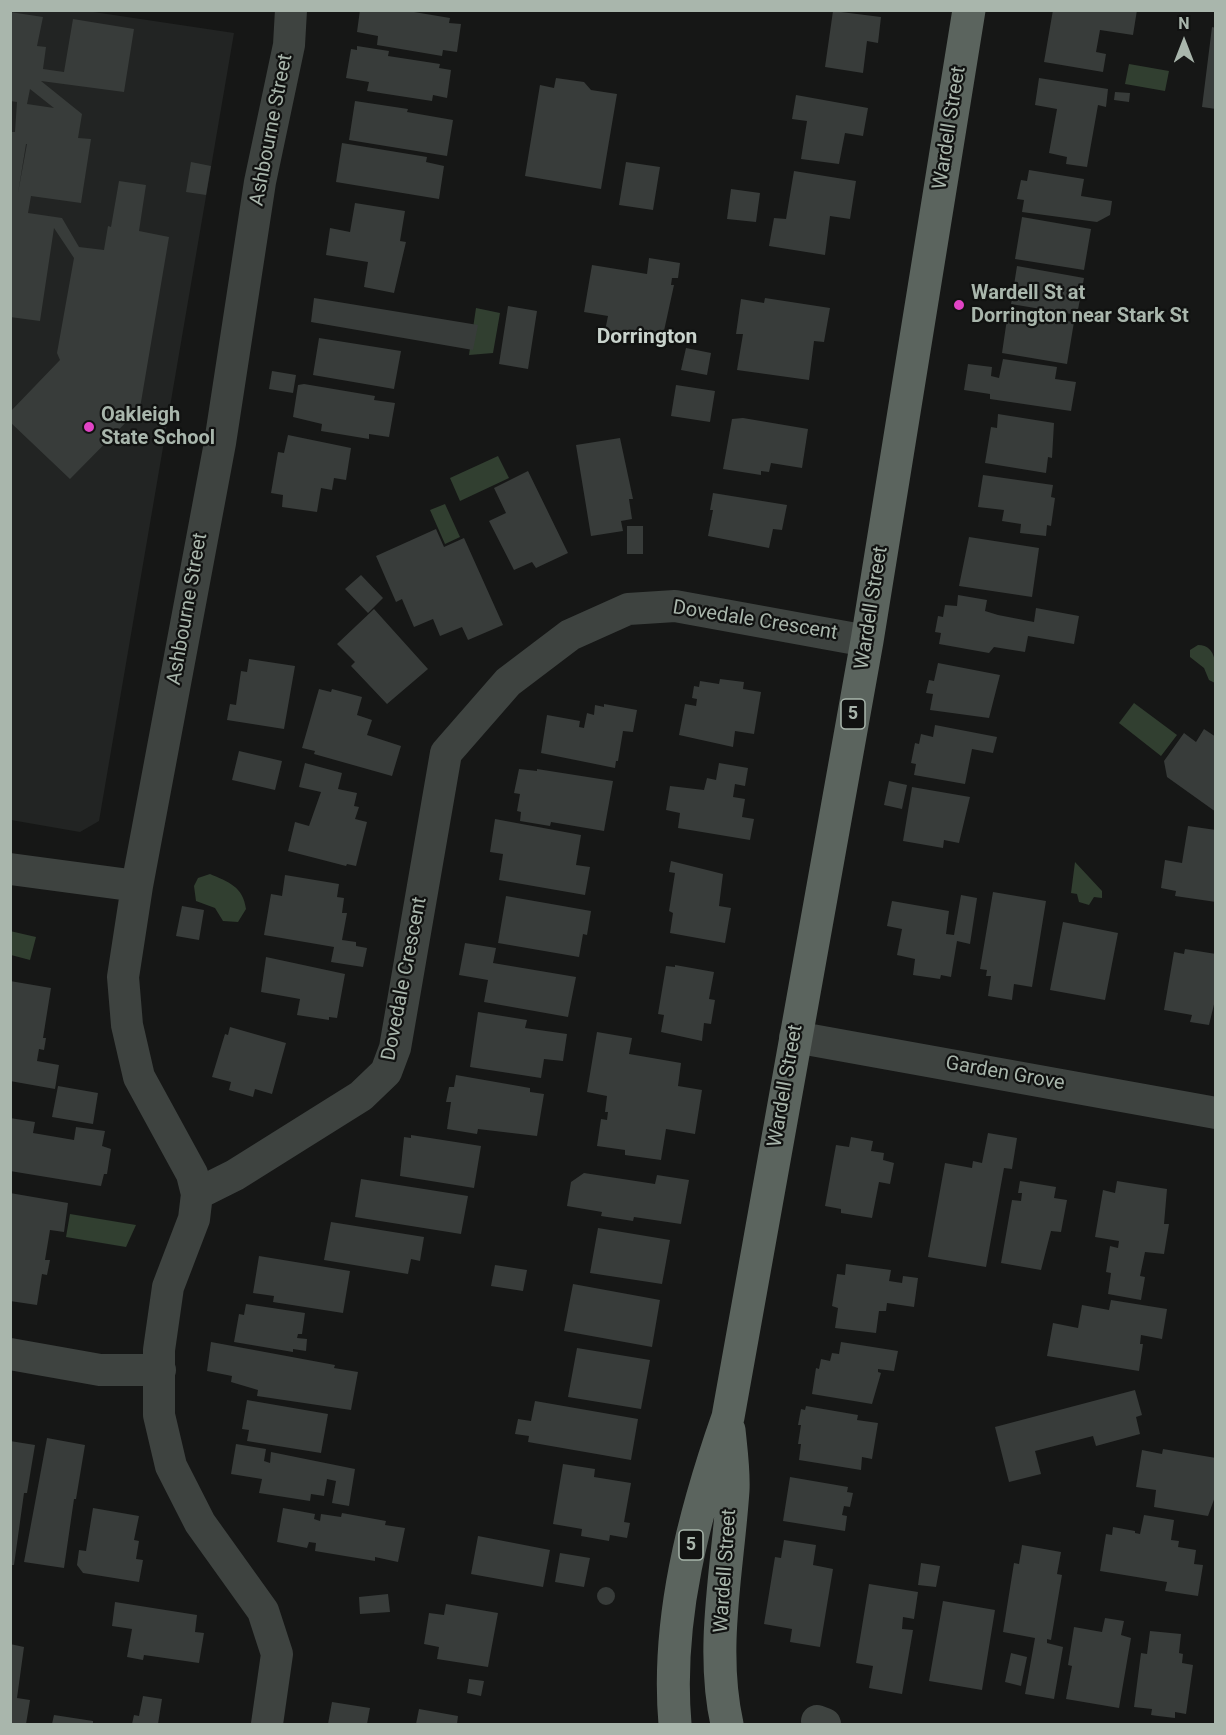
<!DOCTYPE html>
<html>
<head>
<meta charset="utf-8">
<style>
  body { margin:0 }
  #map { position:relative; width:1226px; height:1735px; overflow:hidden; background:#161716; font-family:Roboto,sans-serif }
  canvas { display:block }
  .frame { position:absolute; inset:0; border:12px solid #a9b6ac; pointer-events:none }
  .north { position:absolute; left:1154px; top:12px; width:60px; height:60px; -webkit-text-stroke:4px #111211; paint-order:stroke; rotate:0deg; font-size:16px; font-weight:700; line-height:24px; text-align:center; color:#a9b6ac }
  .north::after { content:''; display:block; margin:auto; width:21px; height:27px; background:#a9b6ac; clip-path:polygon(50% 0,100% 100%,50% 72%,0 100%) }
</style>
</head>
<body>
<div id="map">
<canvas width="1226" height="1735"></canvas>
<div class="frame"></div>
<div class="north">N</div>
</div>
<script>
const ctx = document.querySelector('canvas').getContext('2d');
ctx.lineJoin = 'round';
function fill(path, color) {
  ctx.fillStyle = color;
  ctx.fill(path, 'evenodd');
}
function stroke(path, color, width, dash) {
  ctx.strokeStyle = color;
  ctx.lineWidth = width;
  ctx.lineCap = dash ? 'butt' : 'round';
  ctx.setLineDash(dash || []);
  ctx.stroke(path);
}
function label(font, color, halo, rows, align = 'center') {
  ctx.font = font + ' Roboto,sans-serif';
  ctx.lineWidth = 4.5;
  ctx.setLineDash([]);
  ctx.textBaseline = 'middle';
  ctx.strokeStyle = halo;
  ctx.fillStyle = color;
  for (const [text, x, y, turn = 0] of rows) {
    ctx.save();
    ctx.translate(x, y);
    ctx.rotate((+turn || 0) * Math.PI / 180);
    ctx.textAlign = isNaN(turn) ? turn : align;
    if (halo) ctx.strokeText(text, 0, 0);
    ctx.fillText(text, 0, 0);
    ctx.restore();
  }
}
fill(new Path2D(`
  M10,11h77l147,22 -135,788 -19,11 -69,-12z`), '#222423');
fill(new Path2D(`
  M1129,64l40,7 -4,20 -40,-7z
  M476,308l24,5 -7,40 -24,2z
  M498,456l11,22 -49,23 -10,-23z
  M445,504l15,33 -15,7 -15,-34z
  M1198,645c20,0 18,24 17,38l-6,-3 -5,-12 -14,-11v-7z
  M1134,703l43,32 -16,21 -42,-33z
  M1075,862l27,29v7l-8,-1 -5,8 -10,-3 -2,-8 -6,-1z
  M210,874c18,8 33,12 36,35l-8,13 -15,-1 -8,-13 -19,-7 -2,-15 4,-8z
  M10,931l26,6 -6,23 -19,-5z
  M70,1214l66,11 -10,22 -60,-10z`), '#313f30');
fill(new Path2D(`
  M360,10h42l48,8 -1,5 12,1 -4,28 -14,-2 -1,6 -65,-11 1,-9 -21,-4z
  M1053,10h84l-4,25 -33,-5 -4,22 10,2 -3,18 -59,-10z
  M833,11l48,6 -3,26 -11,-2 -4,32 -38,-6z
  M10,12l33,5 -6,29 9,1 -3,22 21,3 9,-53 61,10 -10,63 -83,-11 41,33 -4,24 13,1 -10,64 -50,-7 -3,17 34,5 17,29 25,3 4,-24 3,1 8,-46 27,4 -7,46 30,6 -29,171 -70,71 -60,-57v-10l50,-52 -3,-7 17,-95 -20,-30 -14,93 -30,-4v-185h5l2,-30 -7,-1zM30,89l24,19 -27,-4zM26,144h1l-9,49z
  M1212,27l4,1v81l-14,-2z
  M357,46l32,5 -1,5 52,8 -1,4 12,2 -4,28 -14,-3 -1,6 -65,-10 2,-9 -23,-4 5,-29 6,1z
  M556,78l28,4 7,8 26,4 -16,95 -76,-13 15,-91 14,3z
  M1039,78l69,11 -2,18 -8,-2 -11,62 -21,-3 1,-7 -18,-4 8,-44 -22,-4z
  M1115,92l15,1 -1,9 -15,-2z
  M796,95l72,13 -5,28 -18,-3 -6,31 -38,-5 6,-38 -15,-2z
  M355,101l53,8 -1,3 46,8 -6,36 -98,-16z
  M342,143l85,14 -1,5 18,4 -5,33 -103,-17z
  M191,162l20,4 -5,29 -20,-3z
  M626,162l34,5 -7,43 -34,-5z
  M1029,170l55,9 -3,17 31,5 -2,14 -13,7 -75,-10 2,-12 -7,-1 4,-19 6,1z
  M794,171l62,10 -6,38 -20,-3 -5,39 -56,-9 5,-28 12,1z
  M731,189l29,4 -4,29 -29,-3z
  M355,203l50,8 -5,30 6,1 -12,51 -30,-6 4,-25 -42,-7 4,-27 20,4z
  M1022,217l69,12 -7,41 -69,-11z
  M649,258l31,5 -2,15h-6l-1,7h3l-12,55 -57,-9 3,-15 -24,-4 8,-47 55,9z
  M1017,266l67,12 -7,37 -66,-11z
  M314,298l164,27 -5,25 -162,-28z
  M765,298l65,10 -6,34 -10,-1 -5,39 -72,-10 6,-36h-7l5,-35 23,4z
  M508,306l29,5 -9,58 -29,-5z
  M1008,312l66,10 -7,42 -65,-11z
  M319,338l82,13 -7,38 -81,-14z
  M686,348l25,5 -4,22 -26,-5z
  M1003,359l54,8 -2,12 21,3 -5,29 -81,-12v-5l-26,-4 4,-26 24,3 -1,9 8,2z
  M272,371l24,4 -3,18 -24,-4z
  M304,384l71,12 -1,4 21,3 -6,34 -20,-3v5l-48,-8 1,-7 -29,-7 5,-32z
  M676,385l39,6 -5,31 -39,-6z
  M998,414l56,9 -2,35 -4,-1 -2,16 -61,-10 6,-36 6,1z
  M743,418l65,11 -6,39 -31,-5 -2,9 -8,-1v4l-38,-6 9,-50z
  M288,435l63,13 -5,32 -12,-2 -2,12 -11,-2 -4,24 -35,-5 1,-12 -12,-2 7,-41 6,1z
  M620,438l13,61h-4l3,20 -11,2 2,10 -32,5 -15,-91z
  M528,471l40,82 -32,15 -4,-6 -18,8 -25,-49 17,-8 -12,-25z
  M983,475l70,10 -2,12 4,1 -4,28 -4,-1 -1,11 -26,-3 1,-9 -19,-3 2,-11 -26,-3z
  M713,493l74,12 -5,25 -9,-1 -4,19 -61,-12 5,-26h-3z
  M627,526h16v28h-16z
  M436,529l8,18 20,-9 39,87 -35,15 -6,-13 -22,9 -7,-17 -19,8 -12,-28 -6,3 -20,-46z
  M969,537l70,11 -7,49 -73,-11z
  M361,575l22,23 -15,15 -23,-24z
  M958,595l29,5 -2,11 13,4 36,7 2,-14 43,8 -5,28 -46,-8 -3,16 -31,-5 -5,6 -50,-9 2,-11 -6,-1 3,-16 5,1 2,-12 12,1z
  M374,609l54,60 -41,35 -36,-38 4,-4 -18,-18z
  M249,659l46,7 -11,63 -57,-9 3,-16 6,1 5,-34 6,1z
  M938,663l62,12 -11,43 -59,-8 3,-16 -7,-1 3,-13 5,1z
  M720,679l24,3 -1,7 18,3 -7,42 -19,-3 -2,16 -54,-12 6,-31 11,2 1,-7 -5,-1 2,-12 5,1 1,-6 19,3z
  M319,689l12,3 1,-3 30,8 -5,18 15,5 -5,15 34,11 -9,30 -78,-22 1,-3 -13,-3z
  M604,704l33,6 -4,22 -10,-1 -5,30h-2l-1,7 -74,-15 6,-38 33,6 -1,6 5,1 3,-15 7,2 1,-10 9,2z
  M935,725l62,12 -4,16 -21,-4 -7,35 -51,-9 2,-11 -5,-1 4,-20 4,1 2,-10 12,3z
  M1204,729l12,8v75l-49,-35 -3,-16 20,-28 12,9z
  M239,751l43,10 -7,29 -43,-10z
  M305,763l37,10 -4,16 19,4 -3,13 5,1 -4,12 12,3 -11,44 -9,-2 -1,2 -58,-15 7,-29 14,4 12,-34 -22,-5z
  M719,763l29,5 -3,18 -10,-2 -2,13 12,2 -3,18 12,2 -4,21 -72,-12 2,-15 -14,-3 4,-24 34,4 3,-12 9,2z
  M519,769l18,2v-2l76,12 -9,50 -53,-9 -1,4 -30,-5 1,-9 -4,-1 3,-17 -6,-1z
  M889,781l18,4 -5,24 -18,-4z
  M912,787l58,10 -11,46 -15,-3 -1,8 -40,-7z
  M495,819l86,16 -5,30 14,2 -5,28 -86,-15 4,-26 -13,-2z
  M1188,826l28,4v72l-41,-6 1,-5 -15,-3 4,-28 17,3z
  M671,861l52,13 -4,32 12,2 -6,35 -55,-10 3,-20 -4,-2 6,-38 -6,-1z
  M285,875l54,9 -2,13 7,1 -2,15h5l-5,27 14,2v4l11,2 -4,19 -32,-5 3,-15 -70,-12 7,-41 11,2z
  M993,892l53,9 -14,86 -18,-3 -2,16 -24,-4 3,-20h-5l1,-6 -7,-1z
  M961,895l16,3 -7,46 -13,-3 -6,36 -10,-2 -1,4 -27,-4 2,-16 -18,-4 5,-26 -15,-3 5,-25 57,10 -3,23 8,1z
  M506,896l85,15 -4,24 -4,-1 -4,23 -81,-14z
  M182,906l22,4 -5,30 -23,-4z
  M1063,922l55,11 -13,67 -55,-10z
  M465,943l31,5 -3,15 83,14 -8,40 -84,-15 4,-22 -29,-5z
  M1185,949l31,5v42l-7,29 -19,-3 2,-7 -28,-5 10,-58 10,2z
  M266,957l79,17 -8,44 -8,-1v3l-32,-5 3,-16 -39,-7z
  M675,965l39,7 -5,27 6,1 -4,24 -7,-1 -2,18 -41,-9 3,-17 -6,-1 8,-48 9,1z
  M10,981l41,7 -8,50h3l-2,12 -5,-1 -2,12 22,4 -4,24 -45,-8z
  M478,1012l49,8 -2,8 42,6 -4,27 -19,-2 -3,19 -71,-11z
  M230,1027l56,16 -14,51 -17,-5 -2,8 -24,-7 2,-8 -19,-5 13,-43 3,1z
  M597,1032l35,6 -3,16 52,9 -3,23 24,4 -7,44 -29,-5 -5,31 -36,-5v-5l-28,-4 4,-27 6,1 1,-8h-3l2,-16 -20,-4z
  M456,1075l74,13v4l14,2 -7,42 -59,-7 -1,5 -30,-5 4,-27h-5l3,-15h5z
  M58,1086l40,7 -5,31 -41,-7z
  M10,1118l25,4 -2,11 41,7 2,-13 29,4 -3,15 9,3 -4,25h-3l-3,12 -91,-15z
  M988,1133l29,5 -5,31 -8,-1 -18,99 -58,-10 17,-94 27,5 1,-7 9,2z
  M411,1135l70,11 -7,42 -74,-12 4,-39 7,1z
  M851,1137l22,4 -2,10 13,2 -1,7 11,3 -4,21 -11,-2 -7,36 -31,-5v-4l-16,-3 11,-61 13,2z
  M584,1173l71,11 2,-9 32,5 -8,44 -47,-7 -1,4 -32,-5 1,-4 -35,-6 4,-24z
  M361,1179l107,17 -7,38 -106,-17z
  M1020,1181l36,6 -2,11 13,2 -6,32 -10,-1 -10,39 -40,-7 11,-63 9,1 1,-8h-4z
  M1117,1181l50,8 -3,35h5l-5,30 -19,-2 -5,24 5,1 -4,23 -33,-6 3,-21 -5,-1 4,-26 8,2 1,-7 -24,-4 8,-47 12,3z
  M10,1193l58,10 -4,29 -14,-2 -5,30h5l-3,15 -5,-1 -5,31 -27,-4z
  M331,1222l93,15 -4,24 -9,-2 -3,15 -84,-14z
  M598,1228l72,12 -8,44 -72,-11z
  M259,1256l91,15 -7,42 -70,-11 1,-6 -21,-3z
  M846,1264l45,6 -2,11 13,2 1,-7 15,2 -4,29 -27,-4 -1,8h-7l-3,22 -41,-5 3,-20 -6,-2 5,-32 8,1z
  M495,1265l32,5 -4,21 -32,-5z
  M573,1284l87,16 -8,47 -88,-16z
  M1111,1300l56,9 -5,30 -21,-4 -1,9h3l-4,27 -92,-15 6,-33 25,5 4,-23 27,5z
  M246,1304l59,9 -3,21h-4l-1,4 10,1 -1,12 -13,-2v3l-59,-10 5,-28 5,1z
  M211,1342l124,23 -1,3 24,4 -7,38 -94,-14 1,-6 -27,-8 1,-6 -25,-5z
  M841,1342l57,9 -4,20 -16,-2v3l3,1 -9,31 -60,-10 4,-26 3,1 2,-10 9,2 2,-8 7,1z
  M577,1348l73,12 -9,49 -73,-12z
  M1135,1390l7,25 -6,2 4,17 -44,12 -3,-10 -58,15 6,23 -32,8 -14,-55z
  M247,1400l81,14 -7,39 -74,-12 2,-11 -7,-1z
  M535,1401l103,18 -7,41 -103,-18 1,-6 -14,-2 3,-15 13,2z
  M806,1406l52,9 -1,5 21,3 -6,36 -10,-2 -1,13 -62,-10 2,-16h-3l3,-19h-3l3,-16 4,1z
  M47,1438l38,7 -9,54h-2l-10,69 -40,-6z
  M10,1441l25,4 -8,48h-3l-10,72h-4z
  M236,1444l30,5 -2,12 6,2 1,-11 84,17 -6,37 -17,-3 4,-22 -9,-2 -3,17 -13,-2 -1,7 -51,-8 3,-14 -31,-5z
  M1163,1449l53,9v36l-8,22 -54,-9 2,-17 -20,-3 6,-37 20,4z
  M563,1464l32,5 -1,8 37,6 -7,39 6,1 -3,15 -17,-3 -1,6 -28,-5 1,-7 -29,-5z
  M790,1477l58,10 -1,5 6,1 -3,14 -6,-1 -2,9 5,1 -2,15 -62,-10z
  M93,1508l46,8 -5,24 5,1 -3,18 7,1 -4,22 -56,-9 -6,-8 2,-15 7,1z
  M283,1508l32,6 -1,5 6,2 1,-7 20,3 1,-4 44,8 -1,4 20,3 -7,34 -23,-5v4l-60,-10 1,-8 -7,-1 -2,6 -30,-6z
  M1144,1515l30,5 -3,20 8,1 -1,6 18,3 -2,14 9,1 -5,31 -33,-5 2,-9 -67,-11 6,-37 6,1 1,-8 22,4v2l5,1z
  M478,1536l72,14 -7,37 -72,-13z
  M784,1540l32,5 -3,20 20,4 -13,78 -30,-5 2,-13 -28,-5 11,-67 6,1z
  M1022,1545l39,7 -4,22 5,1 -11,65 -4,-1v4l16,4 -9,52 -29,-5 10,-56 -32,-6 11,-69 5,1z
  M560,1553l30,5 -6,29 -29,-5z
  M921,1563l19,3 -4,21 -18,-2z
  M869,1584l49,8 -4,27 -11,-2 -1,12 11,1 -11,64 -33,-6 4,-22 -17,-3z
  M597 1596a9 9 0 1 1 18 0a9 9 0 1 1-18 0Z
  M388,1594l2,18 -30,2 -1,-17z
  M943,1601l52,9 -13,80 -53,-9z
  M115,1602l82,13 -2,17 9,1 -5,30 -55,-8 -1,5 -16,-3 5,-28 -20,-3z
  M446,1604l52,9 -10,54 -51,-8 2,-12 -15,-3 5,-31 15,2z
  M1105,1618l19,3 -3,14 10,3 -12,70 -53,-9 6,-33 -4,-1 6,-38 28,5z
  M1150,1631l31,3 -2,19 4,1 -1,9 11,2 -7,49 -11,-2v6l-17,-2 -7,-1 1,-6 -18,-2 7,-54 6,1z
  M10,1644l14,3 -7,51 13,2 -4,24h-16z
  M1011,1653l16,4 -6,29 -16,-4z
  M469,1679l15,2 -3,15 -14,-3z
  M143,1696l19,3 -4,25h-26l2,-9 5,1z
  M332,1702l38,6 -3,16h-39z
  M419,1709l39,7 -1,8h-41z
  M54,1715l39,6v3h-41z`), '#383c3a');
stroke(new Path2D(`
  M10,869l127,17
  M795,1037l421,76
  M197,1194l-5,-20 -53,-97 -12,-52 -4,-48 14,-91 83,-443 40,-261 29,-137 2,-35
  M10,1354l90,16h60
  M817,1721l8,3
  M267,1724l10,-70 -14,-43 -63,-88 -29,-57 -12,-51v-65l9,-63 26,-68 3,-25 38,-19 126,-79 25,-24 9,-24 51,-295 62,-71 62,-47 58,-26 47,-3 192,35`), '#3e4340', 32);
stroke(new Path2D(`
  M675,1724c-9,-104 19,-210 53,-307l139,-776 102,-631
  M727,1724c-17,-76 1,-157 6,-234 1,-19 -2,-40 -4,-60`), '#5b645e', 33);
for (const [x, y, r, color] of [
  [959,305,6,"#e144c5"],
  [89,427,6,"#e144c5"]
]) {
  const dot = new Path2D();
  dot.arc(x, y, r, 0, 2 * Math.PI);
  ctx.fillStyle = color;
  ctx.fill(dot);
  stroke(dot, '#111211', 2);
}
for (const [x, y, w] of [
  [853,714,24],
  [691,1545,24]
]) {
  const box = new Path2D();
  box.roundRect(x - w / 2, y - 15, w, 30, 4.5);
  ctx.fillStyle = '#111211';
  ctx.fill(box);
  stroke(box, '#a9b6ac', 1.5);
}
label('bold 18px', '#a9b6ac', null, [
  ["5",853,714],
  ["5",691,1545]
]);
label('20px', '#a9b6ac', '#111211', [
  ["Wardell Street",950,128,-81],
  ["Ashbourne Street",272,130,-79],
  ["Wardell Street",872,608,-81],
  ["Ashbourne Street",188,609,-80],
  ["Dovedale Crescent",755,621,9],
  ["Dovedale Crescent",405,979,-79],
  ["Garden Grove",1005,1074,10],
  ["Wardell Street",786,1086,-80],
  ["Wardell Street",726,1571,-86]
]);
label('bold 20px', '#a9b6ac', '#111211', [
  ["Wardell St at",971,294],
  ["Dorrington near Stark St",971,317],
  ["Oakleigh",101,416],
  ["State School",101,439]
], 'left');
label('bold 21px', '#c9d3cc', '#111211', [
  ["Dorrington",647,338]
]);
</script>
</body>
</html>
